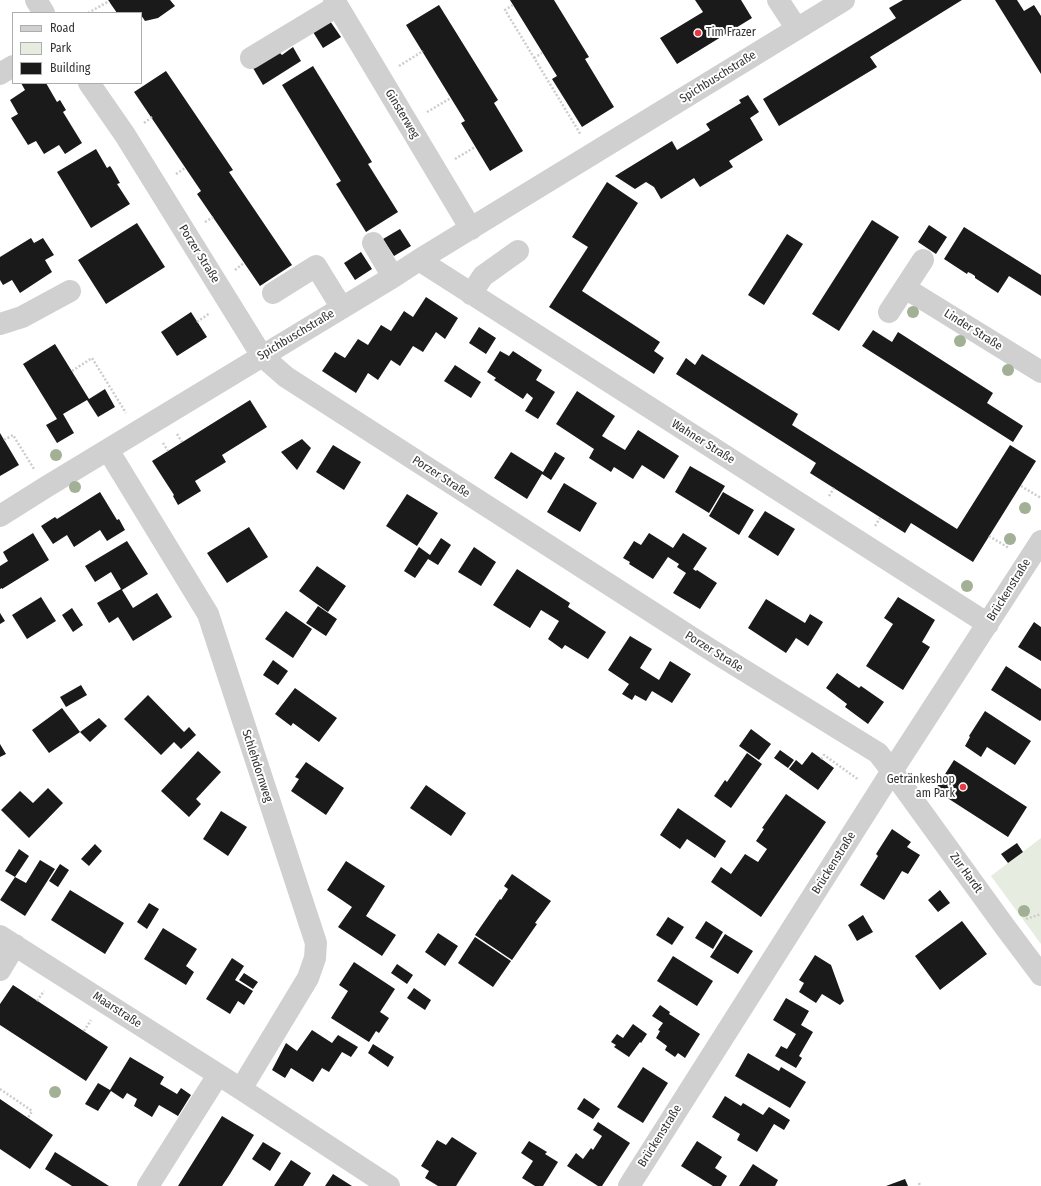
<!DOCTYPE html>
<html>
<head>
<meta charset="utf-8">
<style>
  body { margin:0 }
  #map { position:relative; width:1041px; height:1186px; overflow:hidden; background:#fff; font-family:"Fira Sans Condensed",sans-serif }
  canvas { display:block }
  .legend { position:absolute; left:12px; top:12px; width:130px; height:72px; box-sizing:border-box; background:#fff; border:1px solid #adadad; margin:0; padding:5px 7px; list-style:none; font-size:12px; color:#333 }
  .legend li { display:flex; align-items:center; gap:8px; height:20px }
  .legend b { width:20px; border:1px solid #adadad }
</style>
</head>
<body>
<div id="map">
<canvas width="1041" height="1186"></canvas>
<ul class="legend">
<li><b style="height:5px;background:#d0d0d0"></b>Road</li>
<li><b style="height:11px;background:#e6ecdf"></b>Park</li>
<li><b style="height:11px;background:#1a1a1a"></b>Building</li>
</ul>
</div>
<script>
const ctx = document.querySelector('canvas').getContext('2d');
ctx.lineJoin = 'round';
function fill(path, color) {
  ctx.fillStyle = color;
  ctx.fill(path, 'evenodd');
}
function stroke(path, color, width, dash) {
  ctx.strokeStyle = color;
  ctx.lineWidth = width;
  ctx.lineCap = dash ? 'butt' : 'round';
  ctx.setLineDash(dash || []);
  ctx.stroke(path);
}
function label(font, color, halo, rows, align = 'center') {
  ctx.font = font + ' "Fira Sans Condensed",sans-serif';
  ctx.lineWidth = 4;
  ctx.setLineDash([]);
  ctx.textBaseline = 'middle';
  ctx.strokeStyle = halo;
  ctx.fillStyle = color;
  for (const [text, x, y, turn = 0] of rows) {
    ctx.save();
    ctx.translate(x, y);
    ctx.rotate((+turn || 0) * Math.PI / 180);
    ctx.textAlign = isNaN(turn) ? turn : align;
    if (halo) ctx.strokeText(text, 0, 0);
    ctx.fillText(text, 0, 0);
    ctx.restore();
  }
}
fill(new Path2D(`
  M1041,838v106l-50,-68z`), '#e6ecdf');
fill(new Path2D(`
  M108,0h62l5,6 -17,12 -13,3 -4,-6v-2h-24z
  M510,0h44l35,57 -4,2 29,48 -32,20 -30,-48 5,-3z
  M695,0h46l11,18 -75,46 -17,-26 43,-26z
  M903,0h59l-92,57 7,10 -98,59 -16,-27 133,-81 -7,-10z
  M995,0h22l7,11 10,-6 7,11v58z
  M439,5l59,95 -4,3 29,48 -33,20 -29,-48 4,-2 -59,-96z
  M330,21l11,16 -18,11 -10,-16z
  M293,47l8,14 -38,24 -10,-17 26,-16 3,3z
  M313,66l59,96 -4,2 30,48 -32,20 -30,-48 5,-3 -59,-96z
  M166,71l67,99 -4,2 63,93 -32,21 -63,-92 4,-3 -67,-99z
  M21,83h25l11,19 3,-2 6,10 -3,2 19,31 -17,11 -6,-9 -15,9 -8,-13 -8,4 -17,-27 7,-4 -8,-14 15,-10z
  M748,95l11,17 -9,6 13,22 -34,21 4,6 -33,20 -6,-9 -33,21 -7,-12 -8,-5 -11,7 -20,-13 57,-35 5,9 33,-20 -4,-6 35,-21 -2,-3z
  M96,149l11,19 3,-2 2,3 8,14 -3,1 13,20 -39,24 -34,-56z
  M607,182l31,21 -56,88 78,51 -6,9 10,7 -10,16 -105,-67 39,-60 -16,-10z
  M872,220l27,17 -60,94 -27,-17z
  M137,223l28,44 -59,37 -28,-44z
  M929,225l18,12 -11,17 -18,-12z
  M964,227l77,48v21l-32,-20 -11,17 -23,-15v-2l-3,-2 -4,-2 -1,2 -23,-15z
  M400,229l11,17 -17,10 -11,-17z
  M787,234l16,10 -39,61 -16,-10z
  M31,238l3,5 9,-5 11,17 -9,5 7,12 -32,21 -8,-13 -9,5 -3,-5v-23z
  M361,252l11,17 -17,11 -11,-17z
  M426,297l32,21 -13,21 -9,-7 -13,20 -10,-6 -13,20 -9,-6 -13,20 -10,-7 -12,20 -34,-22 13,-19 10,6 13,-19 10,6 13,-20 10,6 13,-20 9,6z
  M191,312l16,25 -30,19 -16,-24z
  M479,327l17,11 -10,16 -17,-11z
  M873,330l19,12 6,-10 95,61 -6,10 36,23 -10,16 -151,-96z
  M55,344l34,55 16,-10 10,18 -17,10 -11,-17 -24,14 11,19 -17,10 -11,-18 11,-6 -34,-55z
  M500,351l9,5 4,-5 29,19 -6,10 19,12 -17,27 -13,-8 8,-13 -6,-5 -4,6 -29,-19 2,-2 -9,-6z
  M702,354l96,60 -6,11 165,104 53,-84 26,16 -63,101 -62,-39 -6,10 -95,-60 6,-10 -140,-89 10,-16 9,7z
  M455,365l26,17 -10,16 -27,-17z
  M577,391l38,25 -13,20 23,14 13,-20 41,26 -15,23 -22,-14 -9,14 -19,-12 -3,5 -22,-14 5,-9 -38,-25z
  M250,400l17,27 -45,28 4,7 -31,19 6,10 -23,14 -5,-9 1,-1 -22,-34z
  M0,433l19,32 -19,11z
  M302,439l9,9 -14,22 -16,-18z
  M333,445l28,17 -17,28 -28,-18z
  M511,452l32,20 12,-20 10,6 -14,22 -9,-6 -15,25 -33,-21z
  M690,466l35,20 -16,27 -34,-21z
  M564,483l33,20 -17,29 -33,-20z
  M100,492l17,28 2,-1 6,11 -18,11 -7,-11 -26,17 -7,-12 -14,9 -12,-18 14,-9 2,2z
  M723,492l31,18 -15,25 -30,-19z
  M407,494l31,19 -21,33 -31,-20z
  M765,511l30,18 -17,27 -30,-19z
  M249,527l19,30 -41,26 -20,-30z
  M33,533l16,27 -47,29v-1l-2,1v-23l8,-5 -5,-9z
  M649,533l24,15 10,-15 24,15 -14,21 3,2 1,-1 20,13 -17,26 -27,-16 13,-20 -9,-6 2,-3 -11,-7 -15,22 -24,-15 1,-2 -7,-4 11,-17 7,4z
  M441,538l10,7 -13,20 -10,-6 -13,19 -11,-7 15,-24 11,8z
  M127,541l21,33 -26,16 11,18 24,-15 15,24 -39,24 -15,-24 -9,6 -12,-20 24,-14 -10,-17 -16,10 -10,-16z
  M474,547l22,15 -15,24 -23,-14z
  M317,566l29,20 -18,26 -29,-21z
  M517,569l53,34 -2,4 38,25 -18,27 -23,-14 -3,4 -14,-10 11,-18 -18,-11 -11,18 -37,-23z
  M41,597l15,24 -29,18 -15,-24z
  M898,597l37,23 -13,22 8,5 -27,43 -37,-24 27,-42 -9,-6z
  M766,599l39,24 5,-9 13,8 -15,24 -12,-8 -10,15 -38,-25z
  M318,606l19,13 -11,17 -20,-13z
  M72,608l11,17 -10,7 -11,-17z
  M286,611l26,18 -19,29 -28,-19z
  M0,613l5,8 -5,3z
  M1034,622l7,5v34l-23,-14z
  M630,636l22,13 -12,19 19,12 11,-19 21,13 -19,29 -20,-12 -6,10 -11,-6 -3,5 -10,-6 7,-10 -21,-14z
  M273,660l15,11 -10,14 -15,-10z
  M1006,666l35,23v31l-1,1 -49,-31z
  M837,673l22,15 2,-2 23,16 -16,22 -23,-17 2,-3 -21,-16z
  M81,685l6,10 -21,12 -6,-10z
  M295,688l42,30 -18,24 -26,-19 -2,3 -16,-12z
  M148,695l36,37 5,-5 7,8 -15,14 -7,-7 -13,13 -37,-36z
  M62,708l18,24 19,-14 8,8 -17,16 -10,-10 -31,21 -17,-23z
  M985,711l46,30 -16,24 -28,-18 -6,10 -16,-11 5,-9 -1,-1z
  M751,729l20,15 -12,16 -20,-14z
  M0,744l6,10 -6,3z
  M780,750l14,10 -6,8 -14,-10z
  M198,751l23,21 -25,27 5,5 -12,13 -28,-26z
  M812,752l22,16 -16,22 -29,-21 7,-9 6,5z
  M747,753l15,11 -31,44 -17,-12 11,-16 2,2z
  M954,760l73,47 -19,30 -73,-47z
  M306,762l38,26 -18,27 -35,-24 8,-12 -4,-2z
  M426,785l40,28 -15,23 -41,-28z
  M48,788l15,15 -34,35 -28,-28 19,-19 13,12z
  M786,794l40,28 -65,95 -50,-35 10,-15 10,7 14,-20 13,8 9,-13 -11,-8 8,-12 -2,-1z
  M678,808l48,33 -11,17 -28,-19 -7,10 -20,-14z
  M221,811l26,16 -19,29 -25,-17z
  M892,829l19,13 -4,5 13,8 -12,19 -6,-3 -18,29 -24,-15 18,-29 -2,-2z
  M1017,843l6,9 -15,11 -7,-9z
  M95,844l7,7 -13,15 -8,-7z
  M19,849l10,7 -14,21 -10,-6z
  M40,860l15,9 -30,47 -25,-16 15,-23 11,6z
  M346,861l39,25 -19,30 30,19 -14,21 -44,-29 14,-20 -25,-17z
  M60,864l9,6 -11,17 -9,-6z
  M512,874l39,27 -16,22 2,1 -25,36 -37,-25 25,-36 1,1 7,-11 -4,-3z
  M70,890l54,33 -19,31 -54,-34z
  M940,890l10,13 -12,9 -10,-12z
  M149,903l10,6 -12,20 -10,-7z
  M863,915l10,17 -16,9 -9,-16z
  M668,917l16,10 -12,18 -16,-10z
  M706,921l17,11 -10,17 -18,-11z
  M962,921l25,33 -47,36 -25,-34z
  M163,928l34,21 -11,17 8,6 -8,13 -42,-26z
  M438,933l20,13 -13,20 -20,-14z
  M725,934l28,17 -15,23 -28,-17z
  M475,937l36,24 -18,26 -35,-24z
  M815,955l16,10 13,36 -4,4 -18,-11 -6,9 -17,-11 5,-9 -5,-3z
  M673,956l40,25 -16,25 -40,-25z
  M232,958l12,8 -9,14 18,11 -9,14 -6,-4 -8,13 -24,-15z
  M354,962l41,27 -15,23 9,6 -10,15 -3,-2 -7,11 -38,-24 17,-27 -9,-6z
  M397,964l16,11 -6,9 -16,-11z
  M244,973l14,9 -5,7 -14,-9z
  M13,985l95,62 -22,34 -86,-56v-21z
  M414,988l17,12 -6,10 -18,-12z
  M786,998l23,13 -8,14 12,7 -14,24 3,2 -6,10 -21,-12 6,-10 6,3 9,-15 -23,-14z
  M660,1005l10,7 -1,2 31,20 -15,24 -7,-5 -3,4 -10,-7 2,-4 -11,-8 4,-7 -2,-1 5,-7 -11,-7z
  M633,1024l14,10 -6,9 -1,-1 -11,15 -15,-10 2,-2 -5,-3 6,-8 6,4z
  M312,1030l20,13 6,-8 20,12 -7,10 -9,-5 -13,20 -7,-4 -9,14 -22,-14 -6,10 -13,-8 14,-27 11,8z
  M373,1044l21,13 -6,10 -20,-14z
  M748,1053l31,18 2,-4 25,15 -16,26 -55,-32z
  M130,1057l34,20 -4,7 17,10 4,-6 10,7 -13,21 -19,-11 -7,12 -18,-11 3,-7 -10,-6 -4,6 -12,-8 -13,20 -13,-7 13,-21 12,7z
  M643,1067l25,16 -25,40 -26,-16z
  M725,1096l16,10 2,-3 20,12 6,-8 21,13 -6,10 -10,-6 -17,28 -20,-12 3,-6 -28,-17z
  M584,1098l16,11 -7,10 -16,-10z
  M0,1099l53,36 -23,34 -30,-20z
  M222,1116l32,19 -24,39 -8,12h-44z
  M598,1122l32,21 -28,43h-4l-31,-20 9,-13 7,6 8,-11 2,2 9,-14 -9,-6z
  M452,1137l25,16 -21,33h-18l-13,-8 4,-7 -8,-5 16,-26 9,5z
  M529,1141l18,11 -2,2 13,8 -15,24h-8l-13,-8 11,-17 -12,-8z
  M697,1141l25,16 -7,11 12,8 -6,10h-8l-32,-20z
  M263,1142l18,11 -11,18 -18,-12z
  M55,1152l8,5 46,29h-37l-27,-17z
  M291,1160l20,13 -8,13h-29z
  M753,1164l25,16 -3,6h-36z
  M333,1174l19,12h-27z
  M905,1179l3,7h-22z`), '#1a1a1a');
stroke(new Path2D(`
  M513,5l-8,5 76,125
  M88,13l21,-12
  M534,58l8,-5
  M399,66l24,-15
  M427,112l24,-14
  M144,123l8,-6
  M455,159l20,-12
  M176,174l9,-6
  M205,222l8,-5
  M235,270l9,-7
  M197,322l13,-9
  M72,371l20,-13 34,55
  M177,434l5,8
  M4,440l9,-5 21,34
  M163,443l5,8
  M1021,486l20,12
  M829,496l5,-8
  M875,526l5,-8
  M989,536l20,12
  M821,759l3,-4 35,25
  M1026,919l15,-5
  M37,1001l7,-10
  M84,1031l7,-11
  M0,1089l32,22 -4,7
  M919,1183l1,3`), '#cdcdcd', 2.5, [2, 2]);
stroke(new Path2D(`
  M36,0l8,13
  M334,0l137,229
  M778,0l19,29
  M251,58l86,-52
  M0,74l13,-8
  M89,83l36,52 137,221 24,21 425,273 167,103 14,18 113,156 36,48
  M373,243l20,34
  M419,260l569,364
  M905,288l136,84
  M273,293l43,-27 26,42
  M471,294l12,-18 35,-25
  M889,312l34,-52
  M0,324l22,-7 48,-26
  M108,450l100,164 108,329 -1,15 -7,20 -67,111
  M0,516l46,-29 347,-210 26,-17 425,-260
  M0,936l241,153 148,97
  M0,970l15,-25
  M148,1186l70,-111
  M629,1186l263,-415 149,-230`), '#d0d0d0', 22);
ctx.fillStyle = '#a2b095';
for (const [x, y] of [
  [913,312],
  [960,341],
  [1008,370],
  [56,455],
  [75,487],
  [1025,508],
  [1010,539],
  [967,586],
  [1024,911],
  [55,1092]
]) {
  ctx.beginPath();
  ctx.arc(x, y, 6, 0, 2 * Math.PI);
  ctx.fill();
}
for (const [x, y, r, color] of [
  [698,33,4,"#e63946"],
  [963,787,4,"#e63946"]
]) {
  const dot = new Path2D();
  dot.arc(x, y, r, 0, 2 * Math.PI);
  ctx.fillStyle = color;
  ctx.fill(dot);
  stroke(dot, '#fff', 1.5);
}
label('12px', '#333', '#fff', [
  ["Tim Frazer",706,33],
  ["Getränkeshop",955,780,"right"],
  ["am Park",955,794,"right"]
], 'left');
label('12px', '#333', '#fff', [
  ["Spichbuschstraße",718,77,-32],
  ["Ginsterweg",402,114,59],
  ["Porzer Straße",199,254,58],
  ["Linder Straße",973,330,32],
  ["Spichbuschstraße",296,335,-31],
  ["Wahner Straße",703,442,32],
  ["Porzer Straße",441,477,33],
  ["Brückenstraße",1009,590,-58],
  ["Porzer Straße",714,652,32],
  ["Schlehdornweg",257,766,72],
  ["Brückenstraße",834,863,-58],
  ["Zur Hardt",966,873,54],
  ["Maarstraße",117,1010,33],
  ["Brückenstraße",660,1136,-58]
]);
</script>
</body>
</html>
